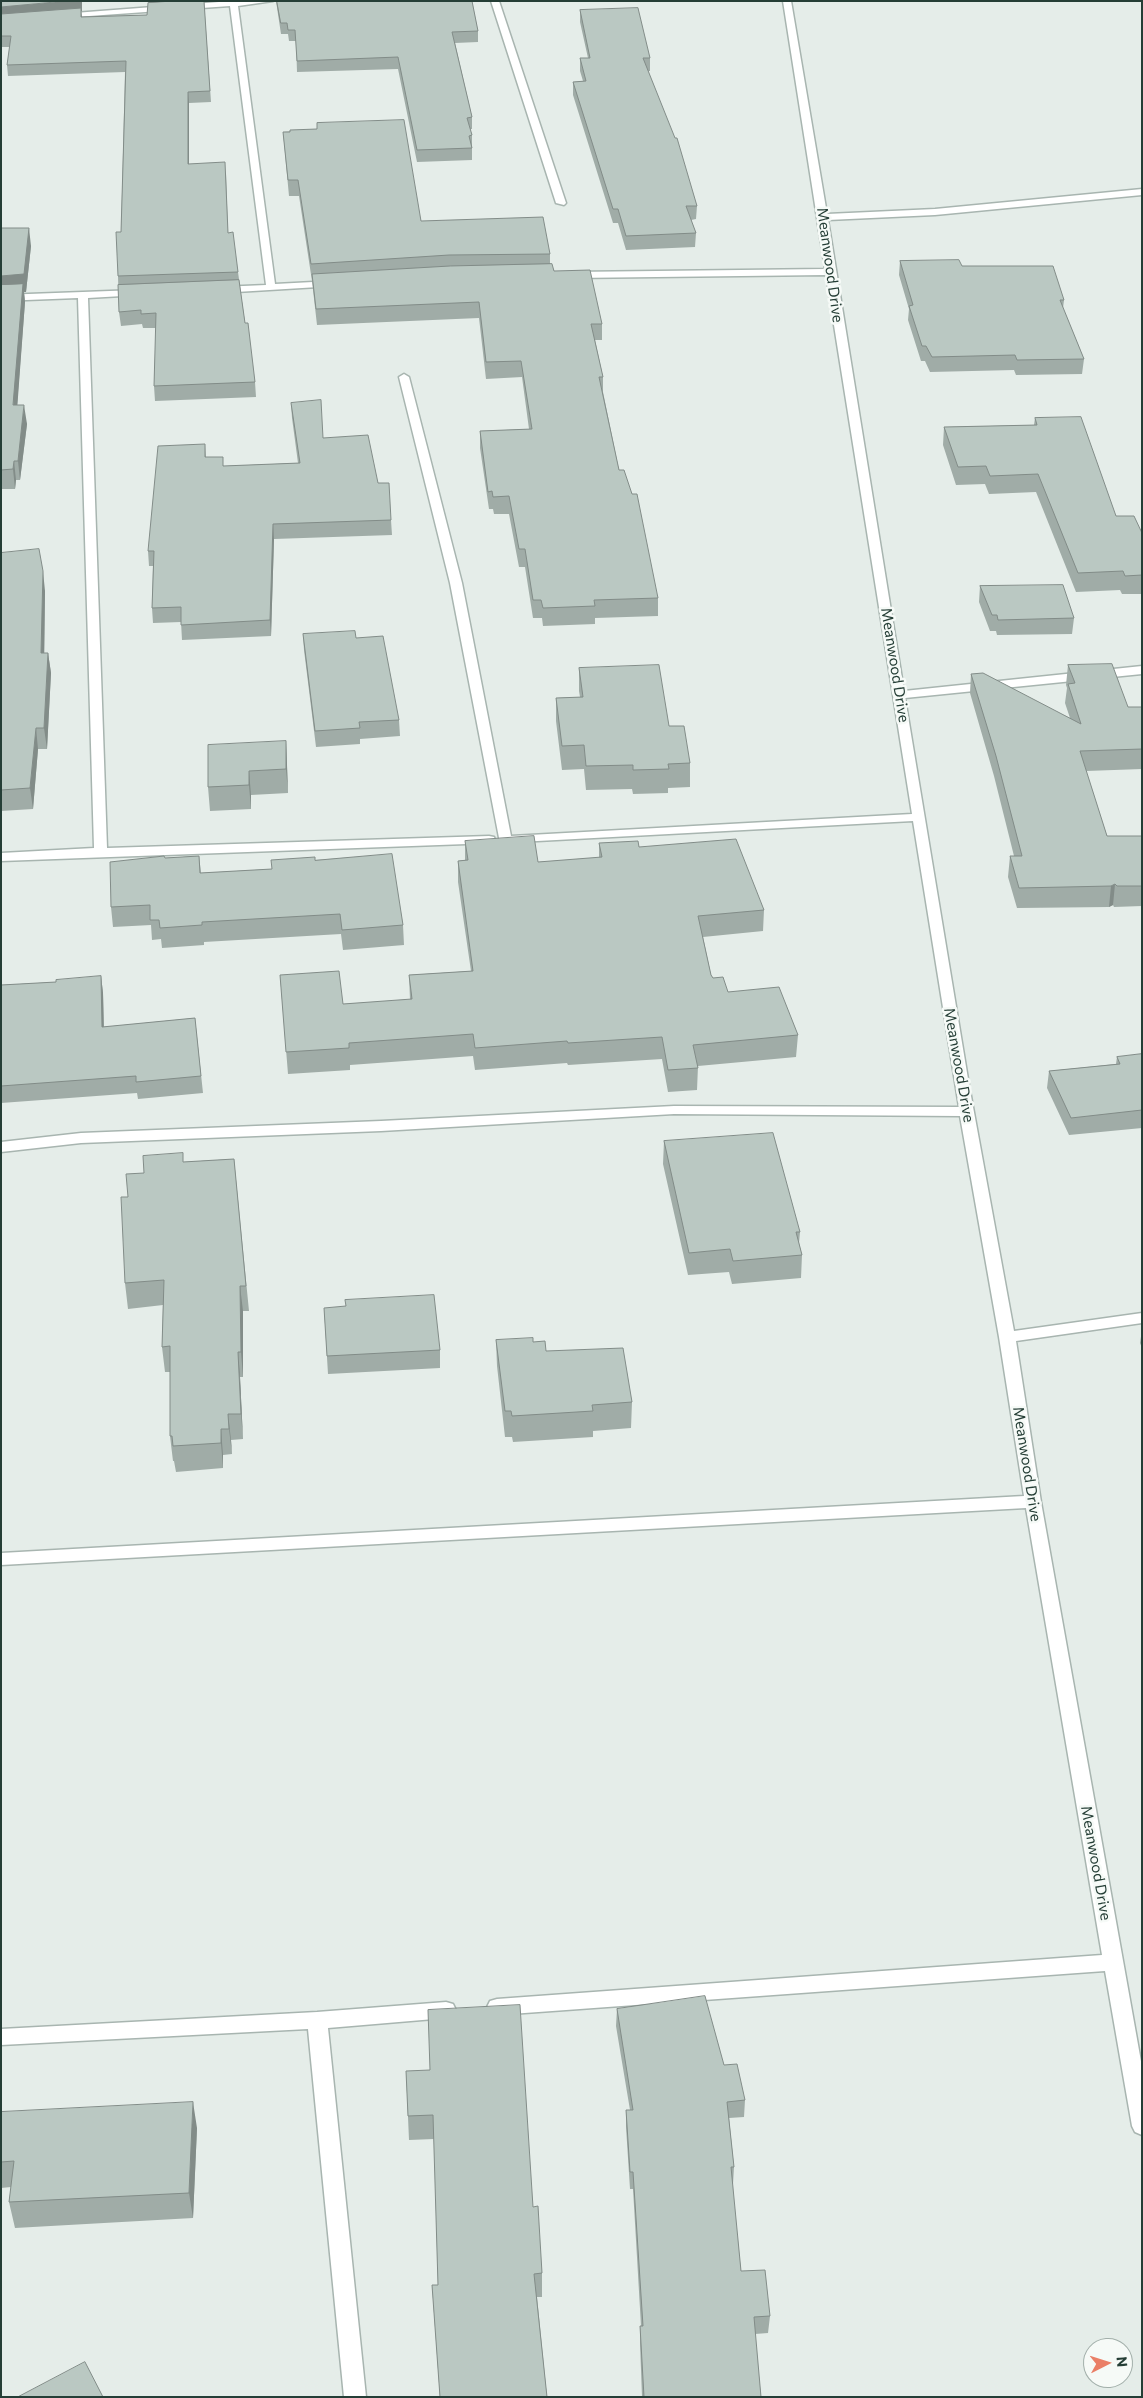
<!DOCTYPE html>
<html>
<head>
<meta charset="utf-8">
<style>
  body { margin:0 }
  #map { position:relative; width:1143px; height:2398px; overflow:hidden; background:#e5ede9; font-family:Commissioner,sans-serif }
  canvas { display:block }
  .frame { position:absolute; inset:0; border:2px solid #253e36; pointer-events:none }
  .north { position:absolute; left:1083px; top:2338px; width:50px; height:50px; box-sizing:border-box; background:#f6faf7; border:1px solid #a2afaa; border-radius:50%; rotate:85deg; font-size:14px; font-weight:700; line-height:20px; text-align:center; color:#253e36 }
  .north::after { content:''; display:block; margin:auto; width:18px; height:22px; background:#ea7f67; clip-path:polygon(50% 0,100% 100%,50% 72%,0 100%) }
</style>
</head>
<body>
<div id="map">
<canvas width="1143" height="2398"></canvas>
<div class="frame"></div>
<div class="north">N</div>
</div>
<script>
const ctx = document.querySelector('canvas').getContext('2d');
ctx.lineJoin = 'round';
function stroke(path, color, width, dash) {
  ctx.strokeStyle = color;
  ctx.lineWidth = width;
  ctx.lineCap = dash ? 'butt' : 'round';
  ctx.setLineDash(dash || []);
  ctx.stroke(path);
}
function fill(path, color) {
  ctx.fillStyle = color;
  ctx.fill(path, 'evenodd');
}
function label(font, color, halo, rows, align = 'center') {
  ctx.font = font + ' Commissioner,sans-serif';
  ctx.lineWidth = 5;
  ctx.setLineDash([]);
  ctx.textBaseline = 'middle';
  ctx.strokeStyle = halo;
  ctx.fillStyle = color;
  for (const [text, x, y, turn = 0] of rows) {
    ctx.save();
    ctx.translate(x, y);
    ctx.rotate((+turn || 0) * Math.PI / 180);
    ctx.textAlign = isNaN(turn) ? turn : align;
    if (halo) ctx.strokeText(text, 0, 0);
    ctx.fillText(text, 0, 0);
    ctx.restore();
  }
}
const minor = new Path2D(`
  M232,1h41l-35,5 37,278 57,-3 3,1v4l-115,7 -5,-3 5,-3 46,-2 -36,-279 -169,12 -4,-2 4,-2z
  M491,1h8l67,202 -2,2 -8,-2z
  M783,1h8l36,213 108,-5 207,-20v6l-207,20 -107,5 76,471 238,-25v8l-237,24 64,387 45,246 128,-18v10l-126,18 25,161 101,565v68l-7,-3 -3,-6 -27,-155 -608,44 -7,-2 -3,-6 3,-6 7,-2 605,-44 -76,-447 -1025,57v-12l1023,-57 -25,-159 -39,-221 -286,-2 -293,17 -300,12 -80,9v-10l80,-9 300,-12 293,-15 285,1 -46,-286 -413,22 -50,-260 -51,-206 5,-3 5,3 53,206 49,253 401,-22 -86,-539 -254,3 -5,-3 5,-3 253,-3z
  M137,290l3,1v4l-52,3 19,550 382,-12 5,1 1,3 -1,3 -493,18v-8l93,-5 -16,-550 -77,3v-6z
  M446,2002l7,2 3,6 -3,6 -7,2 -118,10 38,369h-22l-36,-368 -307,16v-16l316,-17z`);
stroke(minor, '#a8b5b0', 3);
fill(minor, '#fff');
fill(new Path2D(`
  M1,1l81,10h-1l1,6 65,-2 57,-14 7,101 -22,1v61l37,10 2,59 10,39 7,51 10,59 1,15 -101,4 -1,-15 2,-58h-13l-1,-4 -21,2 -2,-14 -1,-36 3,-44 4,-160 -117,4 -1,-11 3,-18h-9z
  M276,1h196l6,30v11l-23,1 17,74v12h-2l2,6v25l-55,2 -19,-93 -101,3 -1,-31h-7l-1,-7h-7z
  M580,10l70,48v13h-2l49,135 -1,13 -5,1 5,13 -1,14 -69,3 -8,-27h-5l-40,-128v-13l10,-1 -3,-10v-13h8l-8,-36z
  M317,123l104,98 129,33v10l4,7 48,53v16h-7l8,37v15l16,78 39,128v18l-63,2v6l-52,2 -1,-8h-9l-8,-51h-6l-10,-53h-15l-1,-5h-4l-9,-61v-17l49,-2 -7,-52 -36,2 -7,-61 -162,7 -5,-44 -13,-85h-10l-6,-64 34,-3z
  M1,228l30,18 -5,46h-2l1,10 -8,103 10,19 -7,56h-4l-1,9h-14z
  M900,261l62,5 102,34 -1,8 21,51 -2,15 -66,1 -2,-5 -84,2 -5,-11h-4l-13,-41 1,-11 -10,-34z
  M291,403l32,35 55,45 13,37 1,15 -118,4 -3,97 -89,4 -1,-18 -28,1 -1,-15 1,-42h-4l-1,-15 57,-107 1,13 18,9 74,-3 -6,-45z
  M1035,418l81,98 26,17v61h-20l-2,-4 -44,2 -40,-100 -47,2 -4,-10 -29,1 -13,-40 1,-18 90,-2z
  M1,553l44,38 -1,62h4l3,20 -4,76h-9l-5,60 -32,2z
  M980,586l94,32 -2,16 -75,1 -1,-4h-6l-11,-29z
  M303,634l53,4 43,82 1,16 -40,3v5l-44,3 -12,-97z
  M1068,665l60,42h14v62l-56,2 21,65h35v70l-28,1 -1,-2 -4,2 -92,1 -9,-31 2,-21h4l-20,-80 -24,-83 1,-19 99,44 -5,-15 2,-15 -1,-3z
  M579,668l90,58 21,37v24l-22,1v5l-35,1 -1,-5 -46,1 -2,-21 -22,1 -6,-49v-23l24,-1 -1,-6z
  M286,741l2,52 -37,2v14l-41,2 -2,-24z
  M465,841l73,21 61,-4v-15l40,4 125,63 -1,21 -60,6 8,38 2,3 15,14 70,43 -2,22 -98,9 -1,24 -29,2 -6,-33 -94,6 -1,-2 -92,7 -2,-14 -123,9v5l-62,4 -8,-99 63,29 67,-4 -1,-25 62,-4 -13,-89v-21l7,-1z
  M199,856l2,17 71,-4 43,-9 88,65 1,20 -61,5 -2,-16 -137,8v3l-42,3 -1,-9 -9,1 -1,-15 -38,2 -2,-20 54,-49z
  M101,976l2,17 1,34 91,-9 8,75 -65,6 -1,-6 -136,10v-118l55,-3z
  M1142,1054v74l-73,7 -22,-47 2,-17 67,-7 1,-7z
  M664,1141l136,91 -1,11 3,12 -1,23 -69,6 -3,-12 -41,3 -25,-111z
  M234,1159l15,152h-6v66h-3l3,62 -12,1 1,14 -9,1v13l-47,4 -2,-11h-1l-3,-25v-64h-5l-3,-25 1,-42 -35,4 -3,-26 3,-86 16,-24 39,-11z
  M324,1308l116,42v18l-112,6z
  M1142,1330v18l-2,-5z
  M496,1340l37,2 13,9 86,51 -1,26 -38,3v6l-80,5 -1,-5h-7l-8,-71z
  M617,2009l107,56 21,35 -1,17 -15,1 5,49 -1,17h-1l9,87 29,45 -2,17 -13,1 6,63h-119l-2,-54v-17h1l-8,-137h-3l-4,-62v-17h4l-14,-84z
  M406,2071l127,136 9,66v24h-5l10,100h-107l-8,-112h6l-4,-146 -25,1z
  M1,2112l196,16 -4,90 -178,10 -6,-26 2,-15 -10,1z`), '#a0aca7');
fill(new Path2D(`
  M66,1h16v10h-1l1,8 -81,-1v-11z
  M149,1h55l-54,5z
  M188,92l1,11v73l-1,-12z
  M29,228l2,18 -5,46h-2l1,10 -9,122 -15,-129v-19z
  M24,405l3,19 -7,56 -2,-19z
  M14,461l2,19 -1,9 -2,-20z
  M273,524l1,15 -3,97 -1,-16z
  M43,571l2,20 -1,83 -3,-21z
  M48,653l3,20 -4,76 -3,-21z
  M36,728l2,21 -5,60 -3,-21z
  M286,741l1,24 1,28 -2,-24z
  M249,771l2,24v14l-2,-24z
  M1115,884l-2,21 -4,2 2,-21z
  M101,976l2,17 1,50 -2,-16z
  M240,1286l3,25v66l-2,-25z
  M238,1352l2,25 3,62 -2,-25z
  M228,1414l3,26 1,14 -3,-25z
  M221,1429l2,26v13l-2,-25z
  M193,2102l4,26 -4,90 -4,-25z`), '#828c88');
const building = new Path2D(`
  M1,1h65l-65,6z
  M173,1h31l6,90 -22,1v72l37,-2 3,71 5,-1 5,40 -120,4 -2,-44h5l5,-171 -119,4 4,-29h-10v-22l80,-6v9l66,-2 1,-12z
  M277,1h195l6,30 -26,1 17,72 3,13 -5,1 5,17 -3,1 3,12 -55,2 -19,-93 -101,4 -2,-31h-7l-1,-7h-6z
  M638,8l12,50h-7l32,80h2l20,68h-11l10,27 -70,3 -8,-27h-5l-40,-127 13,-1 -6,-23h10l-10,-48z
  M404,120l17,101 122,-4 7,37 -101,1 -138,9 -13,-84h-10l-5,-48h7v-2l27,-1v-6z
  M1,228h28l-5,46 -23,2z
  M959,260l3,6h91l11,34h-4l24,59 -67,1 -2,-5 -83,2 -6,-11h-4l-13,-40 4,-1 -13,-44z
  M552,264l2,7 36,-1 12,54h-11l12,53h-4l20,93h5l8,24h5l21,104 -64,2 1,6 -52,2 -2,-8h-8l-8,-51h-6l-10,-53 -16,1 -1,-6 -4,1 -8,-61 52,-2 -11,-68 -35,1 -7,-60 -163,7 -4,-35 138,-8z
  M239,280l6,43h3l7,59 -101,4 2,-73 -15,1v-4l-22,2 -1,-27z
  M23,284l-10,121h11l-6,56h-4l-1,8 -12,1v-185z
  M321,400l2,38 45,-3 10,48h11l2,37 -118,4 -3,96 -89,5v-18l-29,1 2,-57h-6l10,-105 47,-2v13h18v9l77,-3 -9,-60z
  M1081,417l35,99h18l8,17v42l-17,1 -2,-5 -45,2 -40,-99 -48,2 -4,-10 -28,1 -14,-40 93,-2 -2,-7z
  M39,549l4,22 -2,82h7l-4,75h-8l-6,60 -29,2v-237z
  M1063,585l11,33 -76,2 -1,-5h-5l-12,-29z
  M355,631l1,7 27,-2 16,84 -40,2 1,6 -45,3 -12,-97z
  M1112,664l16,43h14v42l-62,2 27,85h35v50h-25l-2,-2 -4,2 -92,2 -9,-32h12l-26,-100 -25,-82 12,-1 98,51 -13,-40 7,-1 -7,-18z
  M659,665l10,61h15l6,37 -22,1 1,5 -36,1v-5l-47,1 -2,-21 -22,1 -6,-48 27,-1 -4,-29z
  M286,741v28l-37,2v14l-41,2v-42z
  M534,836l4,26 64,-5 -3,-14 39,-2 1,6 97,-8 28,71 -66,6 13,59 2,3 10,-1 5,15 51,-5 19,48 -105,10 5,23 -30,2 -6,-33 -94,6 -1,-2 -92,7 -2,-14 -124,9v5l-63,4 -6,-77 59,-4 4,33 69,-5 -3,-24 64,-4 -15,-110 10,-1 -3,-19z
  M392,854l11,71 -61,5 -2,-16 -138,8v3l-42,3 -1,-8h-9v-15l-39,2 -1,-45 54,-6 1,2 34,-2 1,17 72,-4 -1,-9 44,-3v3z
  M101,976l1,51 93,-9 6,58 -65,6v-6l-135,10v-101l55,-3v-2z
  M1142,1054v56l-71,8 -22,-47 71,-7 -3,-7z
  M773,1133l27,99h-4l6,23 -69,6 -3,-12 -41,4 -25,-112z
  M183,1153v9l51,-3 12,127h-6l1,66h-3l3,62h-13l1,15h-8v14l-48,3 -1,-10h-2v-90l-8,1 2,-67 -39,3 -4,-86h7l-2,-23 18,-1 -1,-17z
  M434,1295l6,55 -113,6 -3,-48 22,-2 -1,-6z
  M533,1338v4l12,-1 1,10 77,-3 9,54 -40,3 1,6 -81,5 -1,-5h-6l-9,-71z
  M705,1996l19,69 13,-1 8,36 -18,2 7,65h-3l10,104 24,-1 5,46 -16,1 7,80h-117l-4,-71h3l-10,-154h-3l-4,-62h7l-16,-101z
  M520,2005l13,202 5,-1 4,67 -8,1 13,123h-107l-8,-112h6l-5,-170 -25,1 -2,-45 24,-1 -2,-60z
  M193,2102l-4,91 -180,9 5,-41 -13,1v-50z
  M85,2362l18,35h-85z`);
fill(building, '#bac8c2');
stroke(building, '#828c88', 1);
label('15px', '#253e36', '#f6faf7', [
  ["Meanwood Drive",830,265,82],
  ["Meanwood Drive",895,665,81],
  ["Meanwood Drive",959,1065,80],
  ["Meanwood Drive",1027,1464,81],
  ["Meanwood Drive",1096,1863,80]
]);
</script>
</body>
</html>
